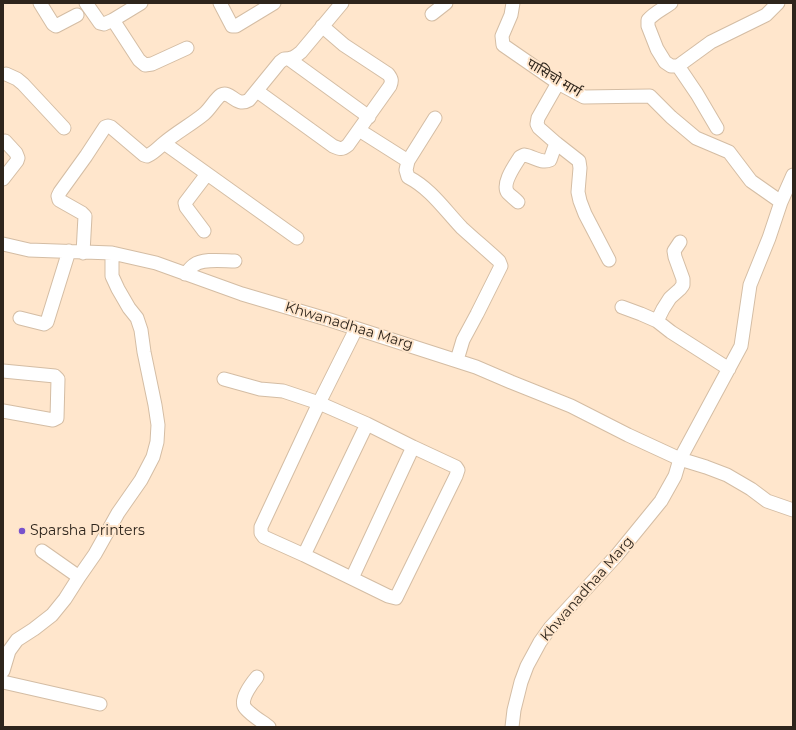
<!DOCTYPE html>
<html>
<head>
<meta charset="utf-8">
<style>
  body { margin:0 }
  #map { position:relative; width:796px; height:730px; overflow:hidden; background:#ffe6cc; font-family:Montserrat,sans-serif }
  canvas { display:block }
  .frame { position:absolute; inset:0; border:4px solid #2e251c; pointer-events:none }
</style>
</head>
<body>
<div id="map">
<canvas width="796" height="730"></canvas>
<div class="frame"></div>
</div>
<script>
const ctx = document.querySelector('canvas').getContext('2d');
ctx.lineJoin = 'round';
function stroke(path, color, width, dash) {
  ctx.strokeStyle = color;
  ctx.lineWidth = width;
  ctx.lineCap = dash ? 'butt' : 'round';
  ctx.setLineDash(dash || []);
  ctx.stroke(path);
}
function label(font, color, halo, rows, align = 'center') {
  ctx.font = font + ' Montserrat,"Noto Sans Devanagari",sans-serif';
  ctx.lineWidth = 4;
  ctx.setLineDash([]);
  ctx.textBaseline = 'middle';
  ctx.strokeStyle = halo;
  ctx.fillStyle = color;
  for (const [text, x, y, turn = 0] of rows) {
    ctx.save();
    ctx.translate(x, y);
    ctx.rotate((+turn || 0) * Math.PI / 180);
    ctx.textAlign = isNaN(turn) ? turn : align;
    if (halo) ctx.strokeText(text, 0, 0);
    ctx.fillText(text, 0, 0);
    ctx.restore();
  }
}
const minor = new Path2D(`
  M40,3l13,21 3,2 21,-11
  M86,3l14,20 4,1 9,-4 26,40 6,5 7,-1 35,-16
  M220,3l12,23h4l38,-23
  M513,3l-2,12 -9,21 1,9 55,38 26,14 66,-1 21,21 25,21 33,14 22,29 30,21
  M671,3c-8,6 -16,9 -23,17v6l9,23 8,13 6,4h7l33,-24 55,-27 12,-12
  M432,14l14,-11
  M113,20l28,-17
  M289,59l80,58
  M678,66l19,28 20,34
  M6,74l11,5 6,5 41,44
  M558,83l-20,35 -1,6 2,4 17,15 23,18 1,7 -2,24 2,9 5,13 24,46
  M257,91l76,55c7,3 9,4 15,-1l42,-59c2,-5 2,-7 -2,-12l-44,-29 -22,-19
  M435,118l-27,43 -2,9 2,7c23,12 36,32 54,51 12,11 25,22 37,33l2,5 -24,48 -14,26 -6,20
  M359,130l49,31
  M164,143l133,95
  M3,179l14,-18 1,-3 -2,-5 -11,-12
  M518,202c-3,-3 -7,-6 -10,-9 -7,-9 7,-28 12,-36l4,-2c9,1 17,9 26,5l6,-17
  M204,231l-18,-24 -1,-4 22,-29
  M3,244l26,6 83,3 44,10 86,31 88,26 146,47 35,15 60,24 57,29 52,24 26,8 21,8 24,14 16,12 26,9
  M83,253l2,-37 -3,-3 -23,-13 -1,-4 2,-4 26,-36 19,-29 3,-1 3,1 33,28 3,1c7,-3 11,-8 17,-13 13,-11 28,-19 40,-29 6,-5 12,-16 17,-19 10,-5 15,13 28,5l31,-38 4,-3c8,0 11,-2 17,-7l41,-49
  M185,274c3,-3 6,-7 9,-9 9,-7 30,-4 41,-4
  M622,307l19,7 16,7 14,11 58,37
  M20,318l24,6 3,-2 22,-71
  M657,321l6,-12 7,-11 10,-9 3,-4v-6l-8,-22 -1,-6 6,-9
  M3,371l52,5 3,3 -1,39 -4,2 -50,-9
  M224,379l36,10 23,2 36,12 48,21 46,23 43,20 2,3 -2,6 -60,122 -8,-2 -84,-41 -40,-18 -3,-4v-6l58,-124 37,-74
  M42,551l37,26
  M304,555l63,-131
  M352,578l61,-131
  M3,671l6,-20 8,-11 17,-11 18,-14 13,-16 14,-22 16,-23 23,-41 23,-33 12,-23 4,-15 1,-17 -3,-20 -11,-53 -3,-22 -4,-12 -8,-10 -11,-19 -6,-13v-23
  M257,677c-5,6 -16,21 -13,29 3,7 19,16 25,21
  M3,682l97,22
  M512,727l2,-17 7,-28 6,-16 13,-24 10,-14 67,-73 44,-54 14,-25 5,-17 61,-113 9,-61 19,-47 12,-36 12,-27`);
stroke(minor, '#d4bda4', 15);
stroke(minor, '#fff', 13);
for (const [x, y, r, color] of [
  [22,531,4,"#7852cc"]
]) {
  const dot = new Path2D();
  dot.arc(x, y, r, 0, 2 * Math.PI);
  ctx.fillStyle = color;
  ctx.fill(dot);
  stroke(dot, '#ffe6cc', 1.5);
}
label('14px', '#2e251c', '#ffe6cc', [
  ["पासिचो मार्ग",554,78,31],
  ["Khwanadhaa Marg",349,326,17],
  ["Khwanadhaa Marg",587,589,-49]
]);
label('14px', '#2e251c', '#ffe6cc', [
  ["Sparsha Printers",30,531]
], 'left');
</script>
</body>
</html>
